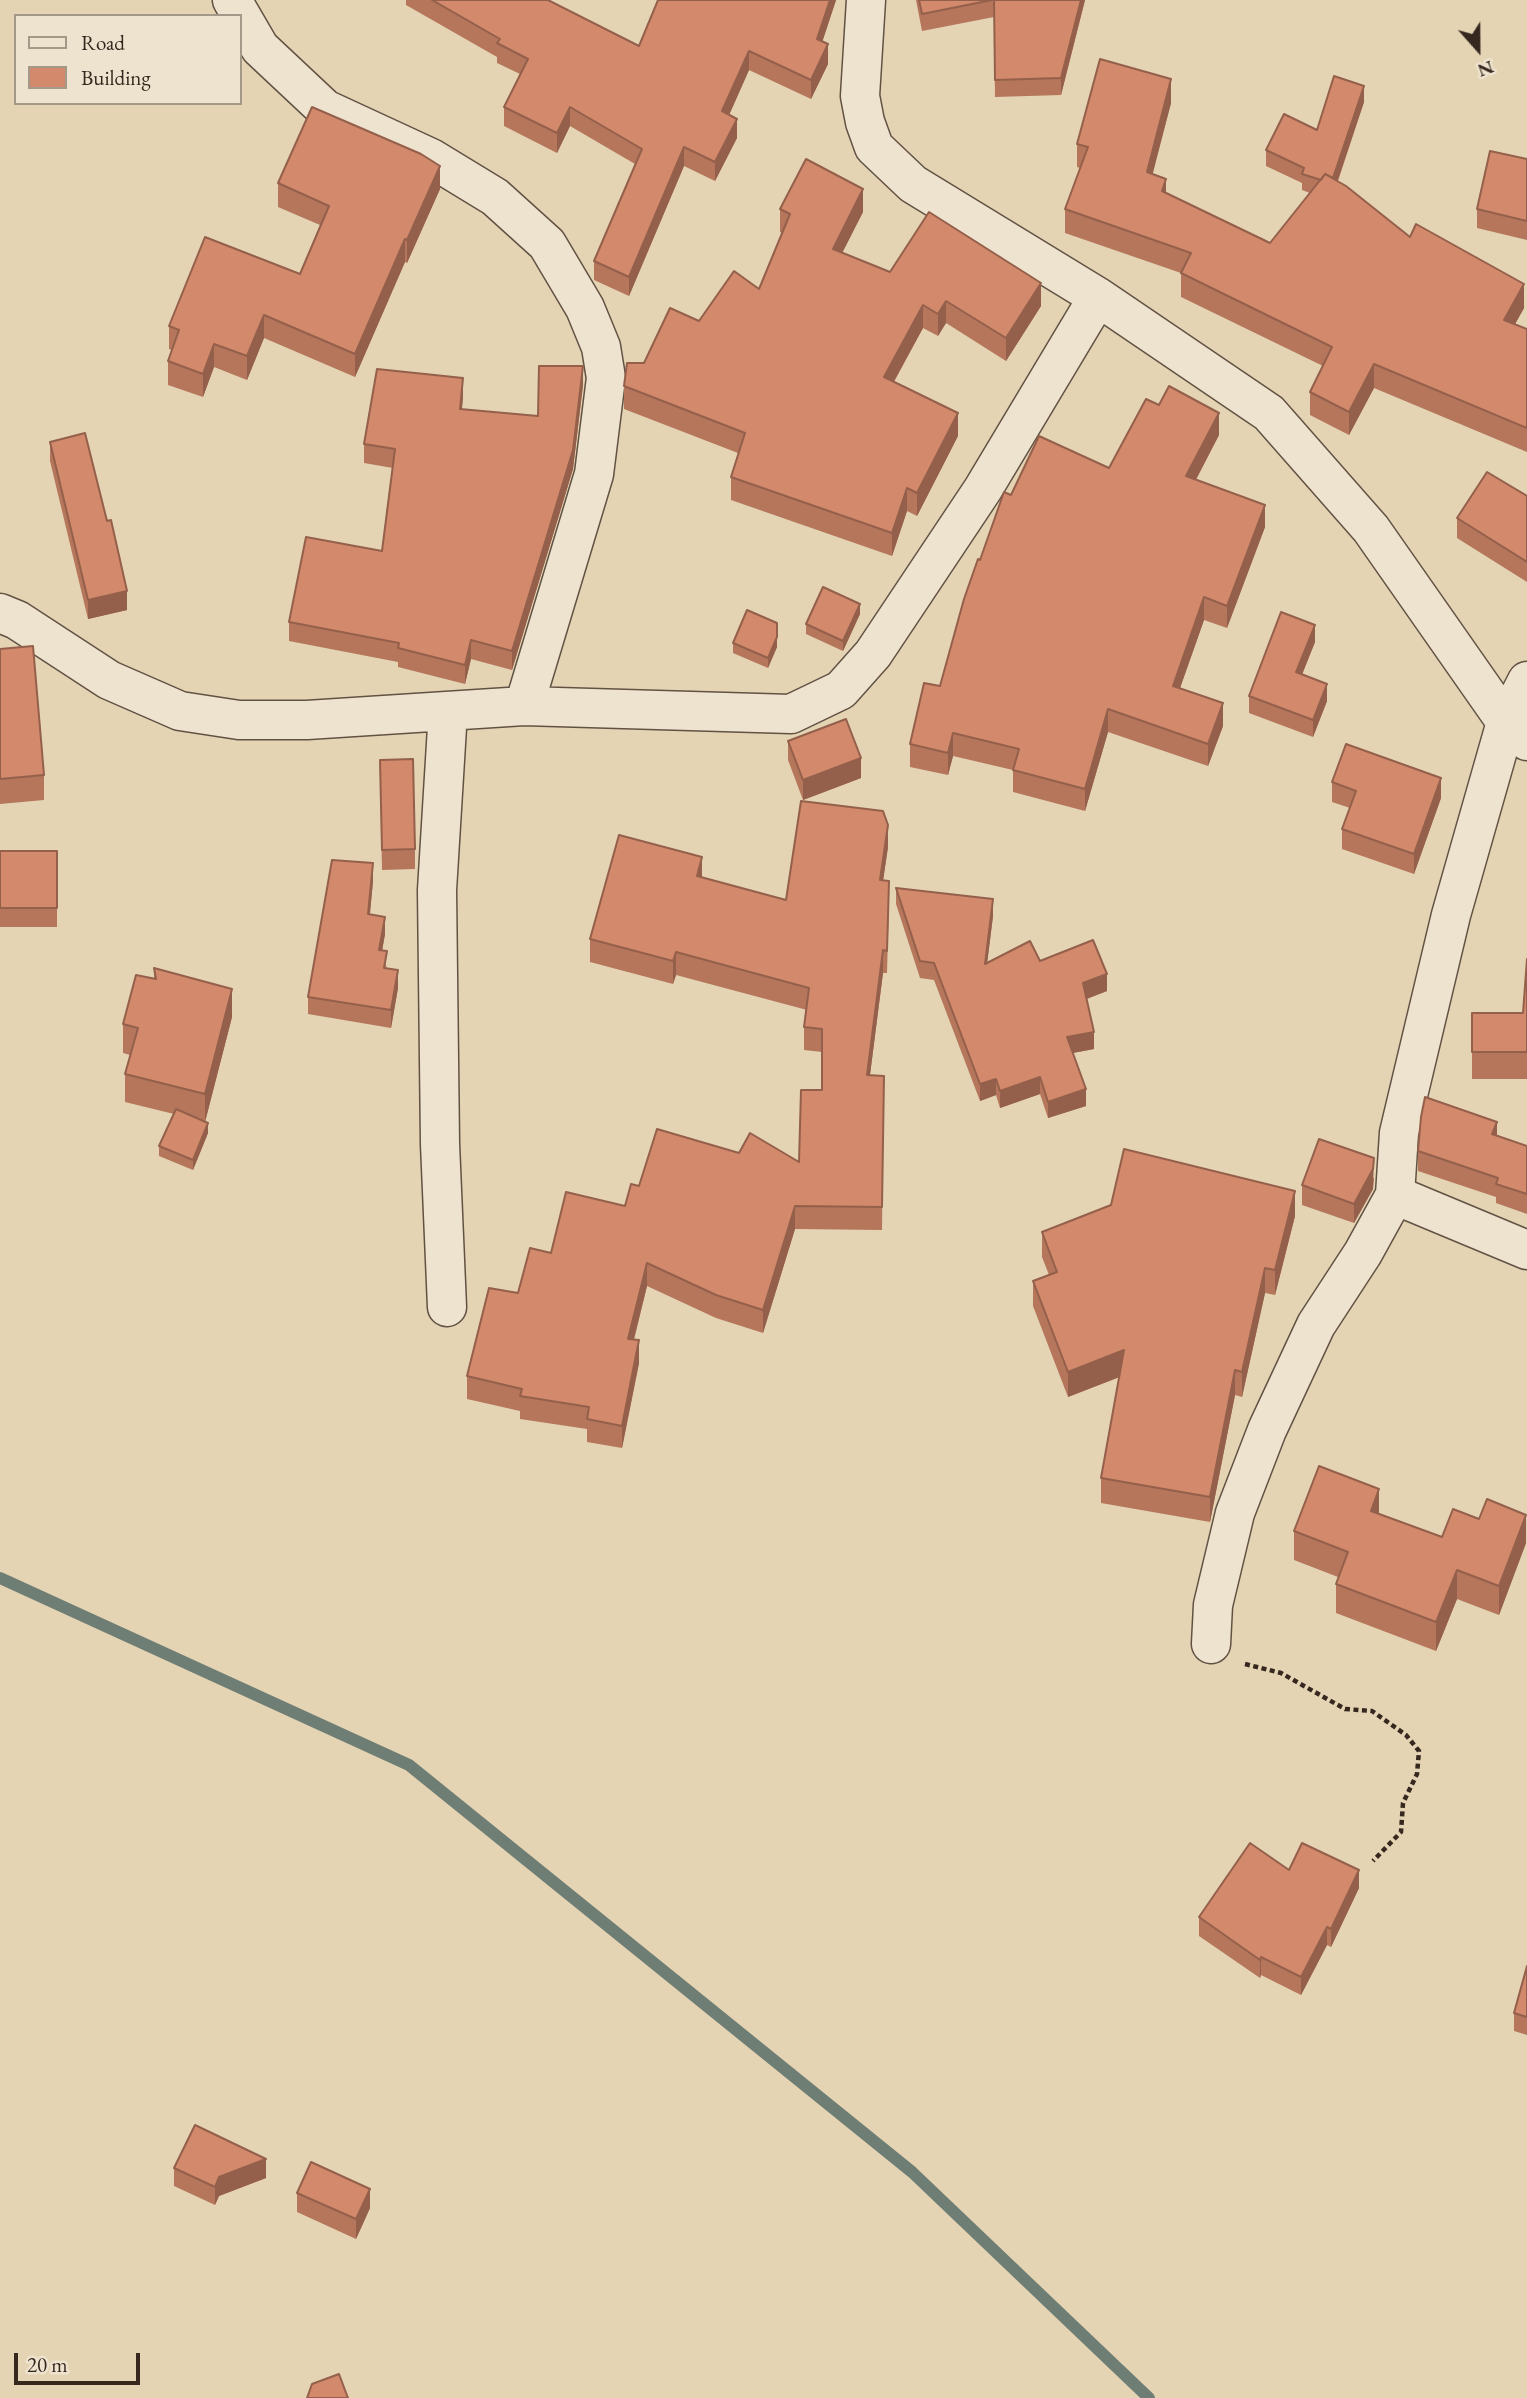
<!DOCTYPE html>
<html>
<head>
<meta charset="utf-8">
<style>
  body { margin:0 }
  #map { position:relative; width:1527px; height:2398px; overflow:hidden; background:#e4d4b4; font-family:"EB Garamond",serif }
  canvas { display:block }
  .legend { position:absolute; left:14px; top:14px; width:228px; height:91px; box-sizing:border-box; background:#ede3ce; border:2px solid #a49888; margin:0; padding:9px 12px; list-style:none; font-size:21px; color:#36271f }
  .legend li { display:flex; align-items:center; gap:14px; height:35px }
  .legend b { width:35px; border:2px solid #a49888 }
  .north { position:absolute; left:1443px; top:14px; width:70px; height:70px; -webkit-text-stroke:5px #ede3ce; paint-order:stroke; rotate:159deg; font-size:19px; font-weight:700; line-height:28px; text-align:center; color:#36271f }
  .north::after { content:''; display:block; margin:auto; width:24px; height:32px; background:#36271f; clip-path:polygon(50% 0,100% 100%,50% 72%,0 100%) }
  .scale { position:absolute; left:14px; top:2353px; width:126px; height:32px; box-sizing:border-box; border:4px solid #36271f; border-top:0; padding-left:9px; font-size:21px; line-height:24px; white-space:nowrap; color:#36271f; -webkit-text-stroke:5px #ede3ce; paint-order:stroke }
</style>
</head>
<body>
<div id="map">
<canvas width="1527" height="2398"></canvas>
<ul class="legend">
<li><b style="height:9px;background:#ede3ce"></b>Road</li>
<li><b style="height:19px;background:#d3896b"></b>Building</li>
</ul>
<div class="north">N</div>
<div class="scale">20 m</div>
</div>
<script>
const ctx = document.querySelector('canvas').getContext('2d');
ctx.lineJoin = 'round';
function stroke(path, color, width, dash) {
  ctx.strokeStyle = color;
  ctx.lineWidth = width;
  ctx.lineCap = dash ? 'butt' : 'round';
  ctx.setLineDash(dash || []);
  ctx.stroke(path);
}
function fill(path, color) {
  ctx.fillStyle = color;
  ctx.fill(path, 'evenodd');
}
stroke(new Path2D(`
  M0,1578l409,187 503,407 237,226`), '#6f7e74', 12);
const minor = new Path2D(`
  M232,0l28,48 65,61 106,49 64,39 52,47 38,64 16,39 5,31 -12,96 -70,232
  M866,0l-6,96 5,26 9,25 39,37 185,113 171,116 102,116 135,193 21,19
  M0,613l17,7 92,60 71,31 59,9h68l217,-14 267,8 50,-24 32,-36 110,-165 115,-192
  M1395,1195l132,55
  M447,1307l-7,-163 -3,-254 11,-179
  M1211,1644l2,-39 22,-92 32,-83 49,-105 47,-72 32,-58 4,-62 52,-218 55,-193 21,-41`);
stroke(minor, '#625244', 41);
stroke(new Path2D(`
  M1245,1664l36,9 64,36 27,2 34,24 13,16 -2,23 -14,29 -2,29 -28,29`), '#36271f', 4.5, [5, 3.5]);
stroke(minor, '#ede3ce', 38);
fill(new Path2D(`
  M406,0h142l91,46 19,-46h178l-14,42 6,22 -17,35 -62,-29 -20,45 8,23 -22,43 -31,-15 -55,130 -35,-16v-19l41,-97 -65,-38 -13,27 -53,-27v-19l16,-33 -23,-11v-6l-91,-52z
  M916,0h169l-24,95 -66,2 -1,-80 -72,14z
  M1364,102l-26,79 72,56 114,71 -9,16 12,5v123l-153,-64 -25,47 -39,-20v-23l13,-26 -142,-69v-24l-116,-40v-24l15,-41 -3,-1v-23l94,-41 -19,71 14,19 104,50 40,-50 -8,-3v-7l-36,-17v-16l51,-20z
  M1527,159v81l-50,-12v-19z
  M278,183l162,6 -33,74 -2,-1 -50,115 -91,-39 -17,42 -33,-13 -11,30 -35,-12v-24l4,-11 -3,-1v-23l131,-52 20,-49 -42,-18z
  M780,209l83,3 -21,41 48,19 151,34 -35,55 -60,-38 -8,13 -15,-8 -29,54 64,54 -41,80 -10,-5 -15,45 -161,-56v-23l7,-24 -114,-44v-23l20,-23 55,-42 60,-32 23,-56 -2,-1z
  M583,385l-10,84 -61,201 -41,-11 -6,25 -67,-17v-5l-109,-21v-19l93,-71 11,-83 -29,-5v-19l99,-47 -1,12 76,7z
  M1219,435l-23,45 69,47 -38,101 -23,-8 -24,68 43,38 -15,40 -100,-34 -23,79 -72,-19v-22l-60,-14 -5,19 -38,-8v-23l30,-58 40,-126 31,-65 98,-27z
  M50,442l57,79 20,89 -39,9 -38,-158z
  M1527,496v86l-70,-44v-20z
  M860,614l-17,37 -37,-17v-10z
  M1315,642l-13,33 25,26 -14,36 -64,-24v-17z
  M733,643l44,4 -9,21 -35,-15z
  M0,649l44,126v25l-44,4z
  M788,741l73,37 -58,22 -15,-40z
  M380,780l35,69v20l-33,1z
  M1332,782l109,16 -27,76 -72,-25v-20l8,-21 -18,-6z
  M888,847l-5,33 6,23 -2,70h-4l-13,102 14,1 -2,154 -87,-1 -32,104 -47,-15 -69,-32 -13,54 5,23 -17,85 -35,-6v-13l-67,-10v-8l-53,-12v-23l51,-83 33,-40 74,-47 14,-20 100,-33 60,9 23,-72v-38l-18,-2v-23l3,-17 -131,-35 -3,9 -83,-22v-23l112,-62 84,23z
  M0,851h57v76h-57z
  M373,881l-3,33 15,20 -3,17 5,18 11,19 -7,40 -83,-14v-17z
  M896,888l97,28 -6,47 53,-2 67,30 -20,8 7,50 -21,4 13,53 -38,12 -8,-24 -40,14 -4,-13 -16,6 -46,-121 -14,-2 -24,-74z
  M1527,959v120h-55v-66h51z
  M154,968l78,49 -27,105 3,11 -15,37 -34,-14v-10l15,-32 -49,-12v-28l5,-19 -7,-2v-29l31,-45z
  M1497,1136l30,10v68l-31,-11v-6l-78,-26v-20z
  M1374,1178l-1,11 -19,34 -52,-18v-20z
  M1295,1216l-20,79 -10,-2 -23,104 -7,-2 -25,127 -109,-19v-25l19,-101 -52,20 -35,-91v-25l16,-6 -7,-18v-25z
  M1379,1514l63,23 84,6 -27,72 -42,-16 -21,52 -100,-38v-29l2,-7 -44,-17v-29z
  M1289,1870l70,18 -28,59 -4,-2 -26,50 -40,-20 -1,3 -61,-42v-19z
  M1527,1966v69l-13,-4v-18z
  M174,2168l92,10 -47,18 -4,9 -41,-19z
  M297,2193l73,15 -14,31 -59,-27z`), '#b5765c');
fill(new Path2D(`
  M830,0h6l-19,58v-19z
  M1081,0h4l-24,95v-17z
  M828,44v20l-17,35v-19z
  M749,51v19l-27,61v-20z
  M1171,79v24l-24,93v-24z
  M1364,86v16l-33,98v-16z
  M570,107v19l-13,27v-20z
  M737,119v19l-22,43v-19z
  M684,147v19l-55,130v-19z
  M440,166v23l-33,74v-23z
  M1166,179v24l-4,-12z
  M863,189v23l-30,59v-22z
  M405,239v23l-50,115v-23z
  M1041,283v23l-35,55v-23z
  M1524,284v24l-20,36v-24z
  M946,301v22l-8,13v-22z
  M923,305v23l-39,71v-22z
  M264,315v23l-17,42v-24z
  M214,344v23l-11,30v-23z
  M1374,364v24l-25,47v-23z
  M583,366v19l-10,84 -61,201v-19z
  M463,378v19l-3,31v-19z
  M958,413v23l-41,80v-23z
  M1219,413v22l-33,63v-22z
  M907,488v23l-15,45v-23z
  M1265,505v22l-38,101v-22z
  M127,591v19l-39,9v-19z
  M1204,597v23l-31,88v-22z
  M860,604v10l-17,37v-10z
  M1315,625v17l-19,47v-17z
  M777,637v10l-9,21v-10z
  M471,640v19l-6,25v-19z
  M1327,684v17l-14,36v-17z
  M1223,703v23l-15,40v-22z
  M1108,709v23l-23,79v-22z
  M953,733v23l-5,19v-22z
  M861,758v20l-58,22v-20z
  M1441,778v20l-27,76v-20z
  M888,825v22l-8,55v-22z
  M702,857v23l-5,-4z
  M373,863v18l-5,51v-18z
  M993,899v17l-8,65v-17z
  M385,917v17l-6,34v-18z
  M883,950v23l-16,125v-23z
  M676,952v23l-3,9v-23z
  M398,970v18l-7,40v-18z
  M1107,974v17l-24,9v-17z
  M232,989v28l-27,105v-28z
  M1094,1032v17l-27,5v-17z
  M1040,1077v17l-40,14v-17z
  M996,1079v16l-16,6v-17z
  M1086,1089v17l-38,12v-16z
  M1497,1122v20l-5,-8z
  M208,1123v10l-15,37v-10z
  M1374,1158l-1,31 -19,34v-19z
  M1295,1191v25l-20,79v-25z
  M795,1206v23l-32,104v-23z
  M647,1263v23l-19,76v-23z
  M1265,1268v25l-23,104v-25z
  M639,1340v23l-17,85v-22z
  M1124,1350v25l-56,22v-25z
  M1235,1370v25l-25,127v-25z
  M1379,1489v29l-8,-7z
  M1526,1515v28l-27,72v-29z
  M1457,1570v29l-21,52v-29z
  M1359,1870v18l-28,59v-18z
  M1327,1927v18l-26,50v-18z
  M1261,1957v18l-1,3v-18z
  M266,2159v19l-47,18 -4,9v-18l4,-10z
  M370,2189v19l-14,31v-20z`), '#94604b');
const building = new Path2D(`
  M432,0h116l91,46 19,-46h172l-13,39 11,5 -17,36 -62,-29 -27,60 15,8 -22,43 -31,-15 -55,130 -35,-16 48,-112 -72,-42 -13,26 -53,-26 24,-48 -31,-16 3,-4z
  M919,0h73l-70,14z
  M994,0h87l-20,78 -66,2z
  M1100,59l71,20 -24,93 19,7 -4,12 108,52 55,-69 21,12 64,51 6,-13 108,60 -20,36 23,9v99l-153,-64 -25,48 -39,-20 22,-45 -151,-74 10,-20 -126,-44 23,-62 -11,-3z
  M1334,76l30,10 -31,92 -8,-4 -4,6 -19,-6 2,-6 -38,-18 18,-36 33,16z
  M312,107l109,47 19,12 -33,74 -2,-1 -50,115 -91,-39 -17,41 -33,-12 -11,30 -35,-13 11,-31 -10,-4 36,-89 95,37 29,-68 -51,-23z
  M1490,151l37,8v62l-50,-12z
  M806,159l57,30 -30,60 57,23 39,-60 112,71 -35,55 -60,-37 -8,13 -15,-9 -39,72 74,36 -41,80 -10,-5 -15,45 -161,-56 14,-44 -121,-47 3,-23h17l26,-55 29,13 35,-50 25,18 31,-75 -10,-5z
  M539,366h44l-10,84 -61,201 -41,-11 -6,25 -67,-17 1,-5 -110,-21 17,-85 76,14 13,-102 -31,-5 13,-75 86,9 -3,31 78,7z
  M1169,386l50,27 -33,63 79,29 -38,101 -23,-9 -31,89 50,17 -15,41 -100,-35 -23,80 -72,-19 6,-21 -66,-16 -5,20 -38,-9 14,-61 16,3 24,-87 14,-40 2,1 24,-68 7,3 28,-59 70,32 37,-69 13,6z
  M85,433l22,88 4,-1 16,71 -39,9 -38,-158z
  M1487,472l40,24v66l-70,-44z
  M823,587l37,17 -17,37 -37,-17z
  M747,610l30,13v14l-9,21 -35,-15z
  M1281,612l34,13 -19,47 31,12 -14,36 -64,-24z
  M33,646l11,129 -44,4v-130z
  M846,719l15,39 -58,22 -15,-39z
  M1346,744l95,34 -27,76 -72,-25 14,-38 -24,-9z
  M413,759l2,90 -33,1 -2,-90z
  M801,801l82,10 5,14 -8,55 9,1 -2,70 -4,-1 -16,125 17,1 -2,131 -87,-1 -32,104 -47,-15 -69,-32 -19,76 11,1 -17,86 -35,-7 2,-12 -69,-11 2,-7 -55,-13 22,-88 29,5 12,-45 21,5 15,-61 59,14 6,-22 8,2 18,-57 82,24 11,-20 49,29 2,-72h21v-61l-18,-2 5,-39 -133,-36 -3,9 -83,-22 29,-104 83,22 -5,19 89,24z
  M0,851h57v57h-57z
  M332,860l41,3 -5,51 17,3 -6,33 8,1 -3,17 14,2 -7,40 -83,-13z
  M896,888l97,11 -8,65 45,-23 10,20 53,-21 14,34 -24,9 11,49 -27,5 19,52 -38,13 -8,-25 -40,14 -4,-12 -16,5 -46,-121 -14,-2z
  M1527,959v93h-55v-39h51z
  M154,968l78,21 -27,105 -80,-20 13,-46 -15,-4 13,-49 20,4z
  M1425,1097l72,25 -5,12 35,12v48l-31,-10 2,-6 -80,-27 3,-34z
  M176,1109l32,14 -15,37 -34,-14z
  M1319,1139l55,19 -1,11 -19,35 -52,-19z
  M1124,1149l171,42 -20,79 -10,-2 -23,104 -7,-2 -25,127 -109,-19 23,-128 -56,22 -35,-91 24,-9 -15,-40 69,-27z
  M1319,1466l60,23 -8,22 71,26 11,-28 26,10 8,-20 39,16 -27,71 -42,-16 -21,52 -100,-38 12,-32 -54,-21z
  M1250,1843l39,27 13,-27 57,27 -28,59 -4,-2 -26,50 -40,-20 -1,3 -61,-43z
  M1527,1966v51l-13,-4z
  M195,2125l71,34 -47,18 -4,10 -41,-19z
  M311,2162l59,27 -14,30 -59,-26z
  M339,2374l9,24h-41l5,-14z`);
fill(building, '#d3896b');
stroke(building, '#94604b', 2);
</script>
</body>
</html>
